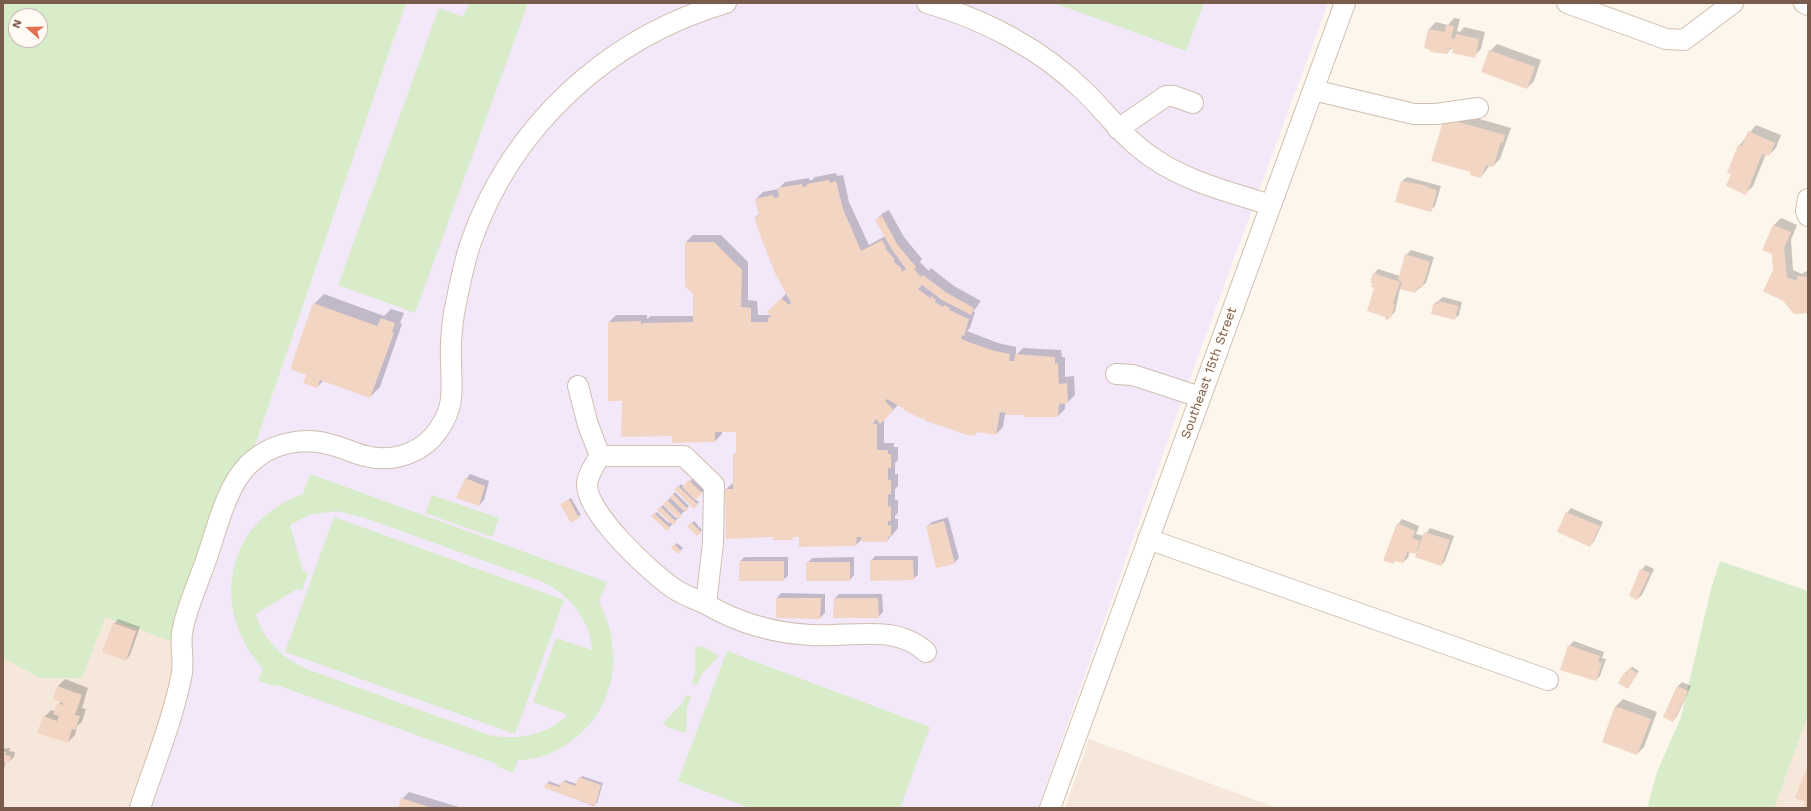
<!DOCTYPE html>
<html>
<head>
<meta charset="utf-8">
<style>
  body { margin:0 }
  #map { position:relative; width:1811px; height:811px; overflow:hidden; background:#fdf6ec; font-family:"Work Sans",sans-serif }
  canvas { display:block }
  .frame { position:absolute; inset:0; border:4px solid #7a5c4d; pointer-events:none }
  .north { position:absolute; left:8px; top:8px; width:40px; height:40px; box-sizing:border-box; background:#fffaf3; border:1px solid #cabbb1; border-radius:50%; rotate:290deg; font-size:11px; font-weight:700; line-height:16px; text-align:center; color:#7a5c4d }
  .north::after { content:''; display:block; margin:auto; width:14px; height:18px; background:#e76f51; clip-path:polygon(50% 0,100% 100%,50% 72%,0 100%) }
</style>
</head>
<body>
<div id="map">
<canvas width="1811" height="811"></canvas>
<div class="frame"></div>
<div class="north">N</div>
</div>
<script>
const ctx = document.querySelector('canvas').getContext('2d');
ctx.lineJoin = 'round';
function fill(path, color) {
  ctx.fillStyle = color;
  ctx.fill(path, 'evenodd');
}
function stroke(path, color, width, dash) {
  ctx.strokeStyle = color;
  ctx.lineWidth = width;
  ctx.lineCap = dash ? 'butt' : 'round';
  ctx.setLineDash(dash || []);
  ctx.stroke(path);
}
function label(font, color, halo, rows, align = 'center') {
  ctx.font = font + ' "Work Sans",sans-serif';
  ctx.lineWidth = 3;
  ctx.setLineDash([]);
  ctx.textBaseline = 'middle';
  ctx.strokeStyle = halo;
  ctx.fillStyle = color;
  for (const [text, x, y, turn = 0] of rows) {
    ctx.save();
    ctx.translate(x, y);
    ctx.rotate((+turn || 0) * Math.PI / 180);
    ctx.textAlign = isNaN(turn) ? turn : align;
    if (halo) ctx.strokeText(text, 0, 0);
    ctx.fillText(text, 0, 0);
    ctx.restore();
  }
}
fill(new Path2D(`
  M105,617l68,25 10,17 -55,149h-125v-150l37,20z
  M1808,711v97h-35z
  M1089,739l11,4 177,65h-212z`), '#f5e8da');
fill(new Path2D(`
  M406,3h922l-146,397 -144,408h-910l54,-149 -9,-17 82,-196z`), '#f3e8fa');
fill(new Path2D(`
  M3,3h403l-151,443 -18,17 -64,179 -68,-25 -23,61h-42l-37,-20zM16,16h24v24h-24z
  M469,3h59l-113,310 -77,-28 101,-277 24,9z
  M1054,3h150l-18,48z
  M310,474l297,108 -8,20c25,47 18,104 -25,137 -16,13 -35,21 -56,21l-5,13 -17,-7 1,-2 -220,-79 -2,1 -17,-5 5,-12c-53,-60 -39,-147 40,-175zM337,511l28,7 175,63c27,11 51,38 52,69l-36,-12 -23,64 35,13c-23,20 -48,26 -79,20l-182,-66c-24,-11 -43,-27 -51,-55l41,-25 5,2 6,-18 -5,-2 -13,-46 19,-10z
  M432,495l67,23 -7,19 -67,-24z
  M334,517l230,83 -49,134 -230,-82z
  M1720,561l88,30v123l-34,94h-127l10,-36 24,-55 30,-128z
  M695,646l9,1 15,9 -18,19 -4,10 -5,-3 3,-8z
  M727,651l203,76 -30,81h-150l-72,-27z
  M686,695l5,2 -4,10 -1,26 -17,-5 -6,-5 19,-20z`), '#d8ecc9');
fill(new Path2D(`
  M1454,18l6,1 -3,12 3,1 4,-5 21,5 -4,17 -7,7 -22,-8 -5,5 -18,-24 7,-7 12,3z
  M1497,44l44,16 -7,21 -7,7 -37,-37z
  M1452,111l59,17 -11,31 -7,7 -3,-1 -9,12 -9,-5z
  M1756,125l25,10 -5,13 -7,7 -3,-1 -13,32 -7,7 -14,-20 7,-27z
  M836,173l1,3 6,-1 6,27 20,43 16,-9 -9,-16 7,-7 6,-3 15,27 18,22 -2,3 9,9 2,-3 23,18 27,15 -8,11h2l-5,16 -3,3 31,12 18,4v8l7,-7 38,2 1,7h3v20l9,-1 1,19 -7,7h-3v7l-7,7 -53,-2 -2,13 -7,7 -18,-3 -4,4 -76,-30 -14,14v24h10v4h4v13l-3,3v11h3v12l-3,3v11h3v13l-3,3v3h3v9l-11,13 -25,-2 -6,6 -56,1v-10h-5l-3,3 -18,-3 -48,-47 8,-7v-27l3,-3v-21h-15v3l-7,7 -42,-6 -50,-35 -14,-78 7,-7h31v4l4,-3h43v-22l-8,-52 7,-7h28l27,27v38l9,1 1,14h14l-4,-3 19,-19 -31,-76 3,-3 -3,-15 7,-7 15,-3 7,-7 24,-4v2h3l3,-3z
  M1407,177l34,9 -6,20 -5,5 -28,-30z
  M1781,218l16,7 -6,15 2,30 9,4 6,-4v41l-34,-40 -1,-18 -10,-4 11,-24z
  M1411,250l23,7 -8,26 -11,9 -15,-4 -5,24 -7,7 -13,-32 -1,-13 4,-5 22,7 6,-21z
  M324,294l60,22 7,-7 13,4 -4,10 2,1 -22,63 -10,10 -46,-17 -7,7 -3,-83z
  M1443,297l19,5 -3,13 -5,4 -20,-15z
  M470,474l19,7 -5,19 -5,5 -13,-26z
  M692,479l12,11 -9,9 4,3 -5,6 -18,-19 5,-5 3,3z
  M675,492l14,14 -22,24 -15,-14 5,-4 12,11 2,-1 -13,-12 5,-5 13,13 2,-1 -13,-13z
  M571,498l10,17 -10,6 -7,-19z
  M1571,508l32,14 -9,19 -4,5 -23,-33z
  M948,517l11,41 -5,5 -27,-37 5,-4z
  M1402,519l17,7 -3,8 8,2 6,-8 24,8 -9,25 -4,4 -22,-16 -4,4 -5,-2 -2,7 -5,4 -7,-2 -3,3 5,-39z
  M694,521l8,9 -5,5 -8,-9z
  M677,543l6,5 -5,5 -6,-5z
  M875,556h43v19l-5,4 -42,-18z
  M745,557h43v19l-5,4 -43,-19z
  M854,557v18l-4,5 -43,-17 5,-5z
  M1646,565l8,4 -12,26 -5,4 4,-29z
  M781,593l44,1v19l-5,5 -43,-20z
  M839,594h43l1,18 -5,5 -43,-19z
  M118,619l22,8 -10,28 -4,5 -12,-36z
  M1574,641l30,11 -2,6 4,1 -6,17 -4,4 -27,-34z
  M1632,667l7,4 -11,17 -9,-5 6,-10z
  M65,679l23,9 -6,20 4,1 -4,13 -5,4 -2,9 -7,7 -24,-25 7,-7 4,1 6,-10 -7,-3 4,-12z
  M1682,682l9,4 -14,30 -4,5 5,-35z
  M1623,699l34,13 -13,35 -7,7 -34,-12 13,-36z
  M8,748h2l-1,3 6,1 -1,5 -5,5 -3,-1 -3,13v-25z
  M582,776l21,7 -6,20 -4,3 -48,-19 4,-6 13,5 3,-6 12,4z
  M409,792l53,16h-63l3,-9z`), '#0003');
fill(new Path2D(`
  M1446,25l8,1 -3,12 4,1 1,-5 23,5 -4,19 -23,-5 1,-4 -4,-1 -1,6 -18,-2v-2l-6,-2 4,-19 17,3z
  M1489,50l46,17 -8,22 -46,-17z
  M1444,118l61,17 -2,8 -2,-1 -8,25 -7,-2 -5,13 -11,-3 1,-3 -40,-11z
  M1748,131l27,12 -6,13 -7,-2 -16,41 -20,-9 5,-12 -4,-1 11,-28 4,1z
  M829,180l1,3 6,-2 7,28 18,42 21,-11 4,7 -1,1 10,12 -2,1 9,8 -1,1 1,2 4,-3 -15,-21 -16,-28 7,-4 15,28 19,23 -2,2 7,8 2,-2 24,18 27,15 -3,7 -29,-15 -20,-15 -4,4 12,9 1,-2 5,4 -1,2 3,2 5,3 1,-2 6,3 -1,2 20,9 -5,17 -2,-1 -1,4 30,11 19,4 -1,7h5l1,-7 40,3v7l3,-1 1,21 8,-1 1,20 -9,1 -1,13h-34v-2h-18v-2l-6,-1 -4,23 -20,-3 -1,4 -5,-1v1l-44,-15 -3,-3 -1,1 -19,-9 1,-1 -17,-10 -2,2 9,9 -14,14 -4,-5 -3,5h4v26h11v4h3v14h-3v12h3v14l-3,1v12l3,-1v15h-3v5l3,-1v11l-3,1 -1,5h-25l-1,-5h-4l-1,9 -57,1v-10h-6v3h-20v-3l-47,2 -1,-50h8v-35h3v-22h-21v10l-43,1v-7l-51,1 1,-36h-14v-79l33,-1v4l2,-2 50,-1v-28l-8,-8v-44h29l28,28 -1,37 10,1v14h17v-4l3,-2 -4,-4 14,-14 8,7 2,-2 -16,-30 -14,-35 -7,-21 5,-1 -4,-17 18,-4 1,3 5,-1 -2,-9 25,-4v3l5,-1v-2z
  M1401,181l22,4 14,6 -6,21 -36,-10z
  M1773,225l18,7 -7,16 3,29 9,4 2,-5 10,1v36l-14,1 -11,-13 -20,-10 10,-21 -1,-16 -10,-4z
  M1405,254l25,8 -8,26 -4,-1 -3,6 -15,-4 2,-7 -4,-2z
  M1373,273l27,9 -7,21 2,1 -4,14 -2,-1 -1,3 -3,-1v-2l-18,-6 7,-23 -3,-1 1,-4 -2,-1z
  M1438,301l20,5 -3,14 -24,-6 2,-10h4z
  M313,303l64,23 4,-8 14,5 -3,9 2,1 -24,65 -50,-18 -3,8 -14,-5 3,-8 -16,-6z
  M465,478l20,8 -6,20 -23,-8z
  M689,480l13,13 -7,7 -13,-13z
  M678,486l20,19 -4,4 -20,-20z
  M673,494l15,15 -3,3 -16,-15z
  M569,499l10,19 -8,5 -11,-19z
  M667,500l15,15 -3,4 -16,-15z
  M660,506l16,16 -3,3 -16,-15z
  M1566,512l34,14 -10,21 -33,-15z
  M654,513l16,15 -3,3 -16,-15z
  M944,521l11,43 -19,4 -10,-42z
  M691,522l10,10 -4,4 -10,-10z
  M1397,523l18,8 -3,7 8,3 -5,13 -8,-2 -4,11 -9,-2 -1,3 -9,-3v-3z
  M1424,532l26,8 -9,26 -26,-9z
  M674,544l7,7 -3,3 -7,-6z
  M870,560h43l1,20 -44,1z
  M739,561h45v20h-45z
  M806,562h44v19h-44z
  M1640,569l10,4 -13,27 -8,-4z
  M776,598h45l-1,21 -44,-1z
  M834,598h44l1,20h-46z
  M113,623l23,8 -10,30 -24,-9z
  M1568,645l32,11 -2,6 4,1 -6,18 -36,-11z
  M1629,668l8,5 -9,16 -10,-6 6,-10 2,1z
  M57,686l25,9 -7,20 5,1 -5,14 -3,-1 -4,14 -31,-10 6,-17 14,5 2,-5 -6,-2 4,-11 5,2 1,-2 -10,-4z
  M1677,686l11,5 -15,31 -10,-5z
  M1615,706l36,13 -14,36 -35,-13z
  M3,752h3l-1,3 6,1 -1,7 -7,-1z
  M1806,769l2,1v38l-5,-2 2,-4 -10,-4z
  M579,777l22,8 -6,21 -51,-18 2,-5 14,4 2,-6 13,5z
  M401,798l31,10h-34z`), '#f3d5c3');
const minor = new Path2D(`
  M927,3c57,16 114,46 157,88 23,22 41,49 69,67 34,24 78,34 117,47
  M1567,3l99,36 18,1 49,-37
  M1804,3l4,2
  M1313,90l101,24h22l42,-6
  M1118,129l48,-33h7l20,7
  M1808,199l-2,12 2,5
  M1116,374l17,1 67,22
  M578,386l10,39 12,31h84l30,29 -1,58 -7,61c-11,-5 -23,-9 -33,-16 -23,-16 -87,-75 -86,-104 1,-10 8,-20 13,-28
  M1148,539l400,141
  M706,604c32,19 68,29 105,31 39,3 83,-12 115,17
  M140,808c14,-43 32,-86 41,-130 4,-15 -1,-30 1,-45 4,-24 15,-47 23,-70 11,-30 20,-75 43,-98 22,-22 55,-29 84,-20 13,3 25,10 38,12 26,5 54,-5 69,-28 17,-25 12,-42 12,-70 -1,-15 1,-31 3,-46 5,-24 9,-48 17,-71 41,-117 138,-205 255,-239
  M1050,808l295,-805`);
stroke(minor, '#d1beb0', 22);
stroke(minor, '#fff', 20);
label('13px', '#7a5c4d', '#fffaf3', [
  ["Southeast 15th Street",1209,373,-70]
]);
</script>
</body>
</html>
